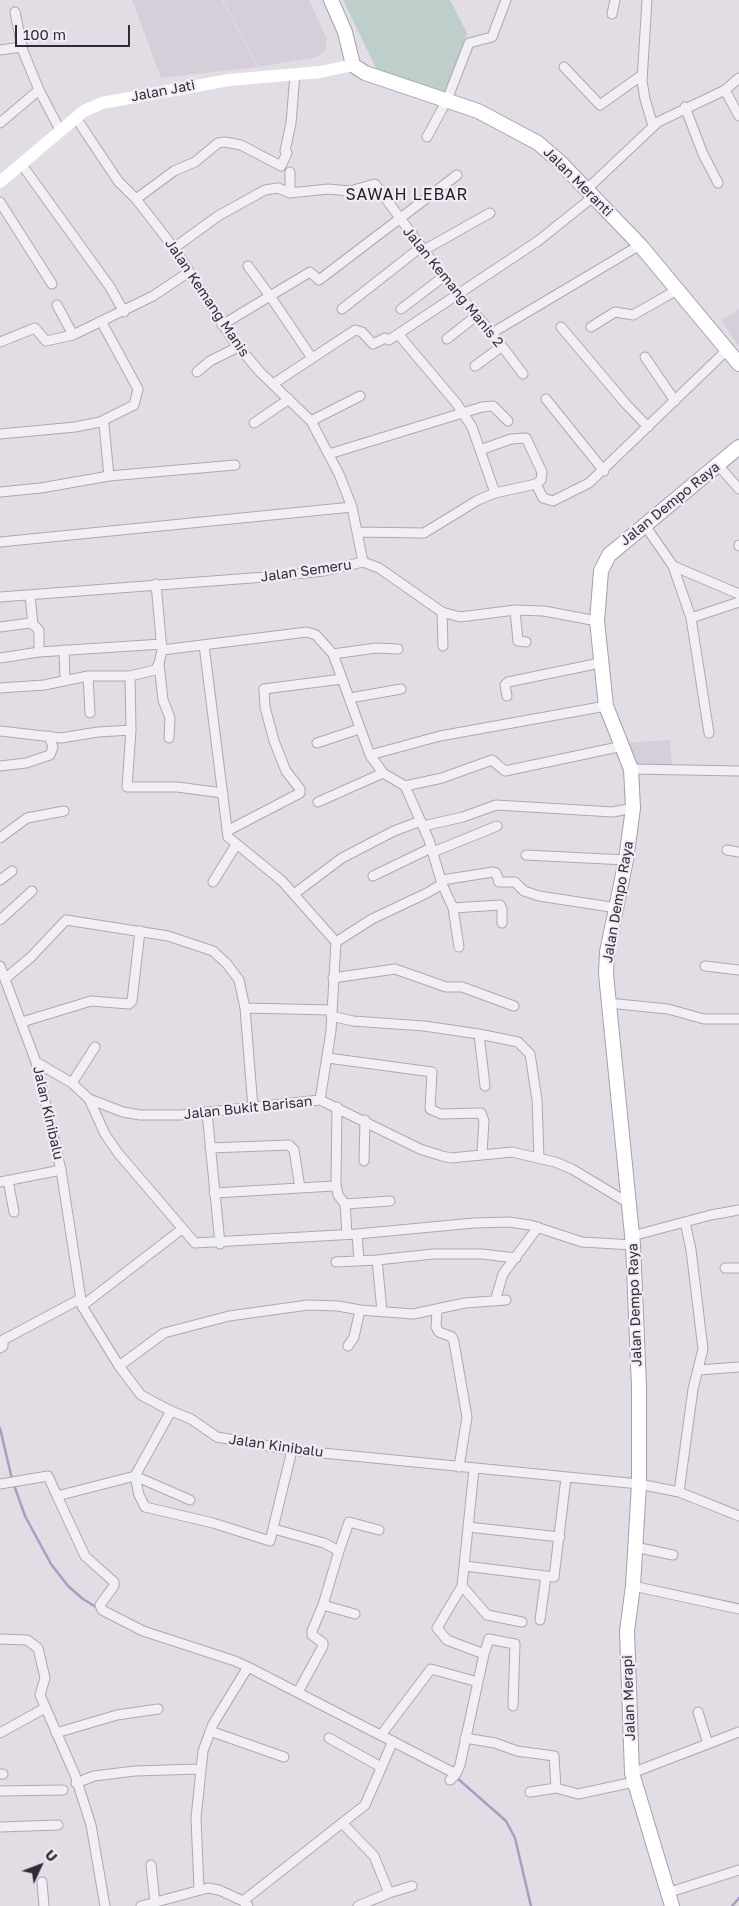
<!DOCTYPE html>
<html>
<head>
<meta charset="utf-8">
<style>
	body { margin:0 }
	#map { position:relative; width:739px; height:1906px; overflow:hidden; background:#e2dde5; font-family:"Golos Text",sans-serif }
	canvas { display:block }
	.north { position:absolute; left:15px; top:1841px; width:50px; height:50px; -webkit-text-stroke:4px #f0ecf3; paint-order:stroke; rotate:47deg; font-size:14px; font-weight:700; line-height:20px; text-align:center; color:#33283a }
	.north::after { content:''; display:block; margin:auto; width:18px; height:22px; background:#33283a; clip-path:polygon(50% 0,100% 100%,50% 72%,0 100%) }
	.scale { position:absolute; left:15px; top:25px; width:115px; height:22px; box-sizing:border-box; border:2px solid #33283a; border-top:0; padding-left:6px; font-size:15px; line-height:18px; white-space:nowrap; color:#33283a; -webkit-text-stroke:4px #f0ecf3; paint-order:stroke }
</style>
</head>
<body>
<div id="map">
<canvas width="739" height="1906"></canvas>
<div class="north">U</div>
<div class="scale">100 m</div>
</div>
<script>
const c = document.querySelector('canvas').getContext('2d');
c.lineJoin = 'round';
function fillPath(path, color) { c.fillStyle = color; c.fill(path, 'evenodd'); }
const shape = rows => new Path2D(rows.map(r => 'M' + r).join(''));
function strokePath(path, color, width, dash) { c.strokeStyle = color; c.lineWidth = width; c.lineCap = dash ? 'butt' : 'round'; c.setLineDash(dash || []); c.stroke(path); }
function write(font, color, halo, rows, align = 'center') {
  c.font = font + ' "Golos Text",sans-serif'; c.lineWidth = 4.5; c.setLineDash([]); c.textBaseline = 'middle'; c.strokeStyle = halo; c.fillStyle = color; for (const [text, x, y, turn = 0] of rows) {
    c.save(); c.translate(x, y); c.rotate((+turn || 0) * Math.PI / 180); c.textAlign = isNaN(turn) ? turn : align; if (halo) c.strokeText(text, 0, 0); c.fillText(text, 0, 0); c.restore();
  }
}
fillPath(shape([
	[132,0,222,0,257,67,161,78],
	[223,0,309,0,327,39,325,50,317,57,258,67],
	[739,309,739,347,721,320],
	[670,740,672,767,632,768,622,743]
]), '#d6cfda');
fillPath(shape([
	[343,0,450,0,467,33,446,92,377,70]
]), '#bececa');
strokePath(shape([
	[0,1428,12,1479],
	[14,1485,25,1516,51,1564,68,1586,83,1599,96,1607],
	[456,1777,506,1821,515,1838,531,1906],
	[732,1906,739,1898]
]), '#af9ac3', 2.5);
const street = shape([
	[647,0,642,81,645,99,653,126],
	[15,12,23,51,39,90,60,130],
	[612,14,615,0],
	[0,50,22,47],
	[564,67,600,105,642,75],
	[725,90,739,116],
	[685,107,703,154,718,183],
	[76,118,118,181,136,199,174,248,233,340,260,372,311,421,339,474,352,507,363,562],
	[0,123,39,90],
	[427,137,447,100,469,43,492,37,506,0],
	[22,165,110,287,124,312],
	[290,172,290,193],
	[586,190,658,122,725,90,739,78],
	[593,197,538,241,398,334,457,404,472,427,495,493,536,484,543,498,553,501,589,483,727,350],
	[136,199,174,171,195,162,218,143,225,142,241,145,281,166,287,153,285,151,291,123,295,74],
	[0,202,52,284],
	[174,248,218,216,265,190,278,188,290,193,328,189,350,191,375,184,445,279,492,333,523,374],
	[424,250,490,213],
	[248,266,270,296,310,272,319,280,457,175],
	[57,305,73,335],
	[342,309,421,247],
	[401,309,443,277],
	[222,325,270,296,312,358],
	[561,327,626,404,648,427],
	[591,327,615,312,633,315,677,290],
	[492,333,640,245],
	[447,339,476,316],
	[0,342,35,328,46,341,73,335,153,296,189,272],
	[645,357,675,401],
	[475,366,501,347],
	[197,372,210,361,238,347],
	[273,384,355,330,362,332,373,344,385,338,389,340,398,334],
	[546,399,604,471],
	[311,421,360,396],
	[100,422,134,405,138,389,101,321],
	[254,423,289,399],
	[0,434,75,427,100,422,104,425,109,476],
	[480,450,511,439,526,438,542,472,541,480,536,484],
	[329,454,482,407,493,406,508,421],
	[718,465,739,489],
	[0,492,41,488,109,476,235,465],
	[644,524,673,566,739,594],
	[357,532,424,533,478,500,495,493],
	[0,542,352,507],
	[739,546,739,545],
	[673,566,691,618,709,733],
	[30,595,33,625],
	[0,597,265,577,324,571,363,562,379,568,442,612,460,617,515,610,544,611,597,621],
	[515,610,518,641,526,642],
	[442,612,443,646],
	[691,618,739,602],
	[0,627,30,623,36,627,39,631,39,652],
	[204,645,228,837,282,881,336,942],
	[64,650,65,679],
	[162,650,307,632,316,635,333,654,370,755,383,773,405,786,429,840,442,884,427,893,372,919,336,942,331,1031,320,1100],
	[333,654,376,648,398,649],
	[0,658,39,652,162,644],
	[159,664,163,700,170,718,169,738],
	[88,676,90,713],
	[130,676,131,730],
	[0,688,44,685,88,676,130,676,155,670,159,664,162,650,156,584],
	[507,696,505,685,508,682,600,663],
	[350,698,401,689],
	[0,731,61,738,98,732,131,730,127,787,177,787,223,793],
	[317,743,359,729],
	[370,755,440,736,606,706],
	[0,766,26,763,50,755,53,747,49,736],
	[631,769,739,771],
	[405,786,442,778,492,760,505,771,623,746],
	[318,802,383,773],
	[423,826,463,817,496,805,613,812,633,808],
	[227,831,300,793,300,789,286,771,274,741,265,707,264,689,342,679],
	[0,838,27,818,64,811],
	[727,850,739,852],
	[433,852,497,826],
	[526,855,626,860],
	[373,876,431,848],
	[0,880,12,871],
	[442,880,493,872,496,873,499,882,515,882,524,891,539,896,617,908],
	[213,882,236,845],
	[442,884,453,908,459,947],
	[294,894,342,858,394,831,421,821],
	[453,908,500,905,502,909,502,923],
	[0,920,32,891],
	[0,966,36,1062,61,1170,82,1306,119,1366,141,1395,171,1411,191,1419,217,1437,292,1450,639,1484,679,1492,739,1516],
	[705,966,739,970],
	[6,978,31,957,66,920,168,936,213,951,227,964,239,980,245,1008,253,1108],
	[333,978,395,969,446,987,462,987,514,1006],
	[608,1003,668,1009,704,1019,739,1019],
	[245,1008,331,1010],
	[331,1016,353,1021,424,1026,479,1034,485,1086],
	[22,1022,91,1001,129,1004,132,1001,140,931],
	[479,1034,518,1042,530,1054,537,1100,539,1158],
	[328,1058,432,1072,430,1109,441,1114,481,1113,484,1121,482,1153],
	[36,1062,72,1083,89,1099,123,1112,140,1115,180,1115,320,1100,420,1149,442,1156,451,1158,512,1152,555,1162,572,1169,630,1204],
	[72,1083,95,1047],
	[89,1099,105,1134,118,1153,195,1243,357,1234,474,1223,509,1222,530,1225,582,1242,633,1245],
	[207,1112,220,1244],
	[210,1148,289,1145,294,1150,300,1188],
	[364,1161,365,1120],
	[8,1180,14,1212],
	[0,1182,61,1170],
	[336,1184,338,1195,345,1204,347,1234],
	[214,1193,334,1186,336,1184,337,1107],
	[345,1204,390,1201],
	[357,1234,359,1261],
	[632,1236,711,1215,739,1210],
	[377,1260,433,1254,482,1254,516,1258],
	[336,1262,377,1260,382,1311],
	[725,1268,739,1268],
	[495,1301,503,1274,538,1227],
	[82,1306,182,1229],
	[437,1311,436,1327,439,1332,452,1337,454,1342,467,1417,459,1467],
	[348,1346,354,1337,360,1310],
	[0,1348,3,1346,3,1340,80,1299],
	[119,1366,164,1333,229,1316,308,1305,338,1306,360,1310,413,1314,465,1303,506,1300],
	[699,1370,739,1367],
	[171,1411,135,1476,139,1495,145,1507,213,1523,270,1541,292,1450],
	[0,1484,48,1476,57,1496],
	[679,1492,693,1389,703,1349,691,1250,685,1222],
	[190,1500,135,1476,57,1496,85,1556,114,1582,114,1586,100,1605,102,1610,143,1631,235,1661,248,1667],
	[468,1527,560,1537],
	[274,1529,324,1543,339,1551,323,1605,312,1631,312,1635,323,1643,323,1646,298,1692],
	[635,1547,673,1555],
	[339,1551,349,1522,379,1530],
	[465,1566,554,1577,566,1478],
	[462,1586,487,1615,522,1622],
	[633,1586,739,1609],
	[323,1605,355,1614],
	[540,1620,546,1576],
	[0,1639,27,1640,38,1648,45,1678,40,1695,75,1775,91,1825,105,1906],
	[484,1654,489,1639,515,1644,513,1706],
	[698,1712,708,1744],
	[210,1731,284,1757],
	[0,1733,45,1708],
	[56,1733,117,1715,158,1709],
	[381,1735,431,1669,478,1682],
	[329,1738,381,1767],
	[465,1738,495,1743,517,1751,554,1756,556,1788,578,1794,634,1782],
	[632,1773,739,1732],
	[0,1774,3,1774],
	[450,1780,456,1774,460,1765,484,1654,447,1640,437,1628,462,1586,474,1469],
	[76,1783,94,1776,135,1771,199,1769],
	[0,1791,63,1790],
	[530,1792,556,1788],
	[343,1824,374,1856,389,1893,358,1906],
	[0,1827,58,1825],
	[151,1865,155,1903],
	[42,1882,44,1906],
	[199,1889,196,1818,203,1751,213,1724,248,1667,456,1774],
	[389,1893,412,1886],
	[667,1893,739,1870],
	[243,1901,365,1805,393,1741],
	[141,1906,208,1888,219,1890,243,1901,248,1906]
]);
const primary = shape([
	[331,0,345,32,353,65,365,73,478,111,538,143,560,162,640,245,739,364],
	[672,1906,632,1773,627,1631,633,1586,639,1484,639,1387,633,1245,606,974,607,952,626,860,633,808,631,769,606,706,597,621,601,571,609,555,739,447]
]);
strokePath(street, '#aea7b2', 11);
strokePath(primary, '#a89db0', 16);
strokePath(street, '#f2eff4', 9);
strokePath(shape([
	[0,182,84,111,102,103,229,80,320,72,353,65]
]), '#fff', 12);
strokePath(primary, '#fff', 14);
write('14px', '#33283a', '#f0ecf3', [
	["Jalan Jati",163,91,-11],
	["Jalan Meranti",578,182,45],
	["Jalan Kemang Manis 2",453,287,51],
	["Jalan Kemang Manis",207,298,56],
	["Jalan Dempo Raya",670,504,-39],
	["Jalan Semeru",306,571,-8],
	["Jalan Dempo Raya",618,902,-80],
	["Jalan Bukit Barisan",248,1108,-6],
	["Jalan Kinibalu",48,1113,77],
	["Jalan Dempo Raya",635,1305,-92],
	["Jalan Kinibalu",276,1446,8],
	["Jalan Merapi",629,1698,-92]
]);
c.letterSpacing = '1px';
write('16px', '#251a2b', '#f0ecf3', [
	["SAWAH LEBAR",407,195]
]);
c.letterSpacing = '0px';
</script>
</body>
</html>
